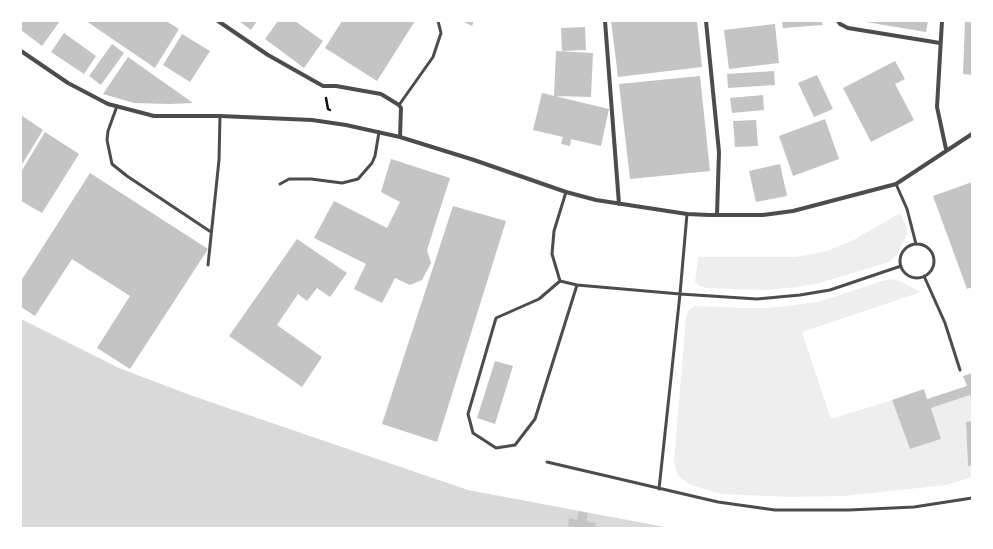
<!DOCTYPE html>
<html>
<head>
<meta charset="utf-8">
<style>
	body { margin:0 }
	#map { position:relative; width:993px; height:549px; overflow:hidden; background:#fff; font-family:Jost,sans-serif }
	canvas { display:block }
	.frame { position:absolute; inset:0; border:22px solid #fff; pointer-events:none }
</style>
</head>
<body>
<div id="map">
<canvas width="993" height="549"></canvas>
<div class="frame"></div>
</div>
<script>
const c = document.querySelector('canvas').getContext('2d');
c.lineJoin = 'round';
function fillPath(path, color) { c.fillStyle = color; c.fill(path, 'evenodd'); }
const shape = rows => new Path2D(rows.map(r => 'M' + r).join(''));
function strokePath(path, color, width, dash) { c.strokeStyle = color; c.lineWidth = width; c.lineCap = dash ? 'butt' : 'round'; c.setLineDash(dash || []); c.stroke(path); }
fillPath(shape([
	[900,213,906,226,907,234,897,255,889,262,820,283,796,287,765,290,706,288,699,286,695,282,698,257,796,257,827,251,852,241],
	[891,279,899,281,921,292,802,332,831,419,892,400,910,449,941,439,931,408,970,395,972,402,972,421,966,422,968,466,972,466,972,477,946,485,843,496,790,497,721,494,689,484,677,475,674,461,686,318,689,310,695,306,743,308,770,308,818,302,840,295,882,281]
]), '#eee');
fillPath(shape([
	[21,319,119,368,190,395,468,490,670,528,21,528]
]), '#d9d9d9');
fillPath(shape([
	[21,21,60,21,42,46,21,30],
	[86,21,166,21,179,29,155,68],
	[239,21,257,21,251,30],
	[278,21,295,21,323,41,304,68,265,39],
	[342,21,415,21,377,81,325,48],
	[462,21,474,21,472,26],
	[611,21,697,21,702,67,618,77],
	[782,21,822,21,823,25,783,28],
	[860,21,928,21,926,32],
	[965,21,972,21,972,75,963,74],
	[775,24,779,63,729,69,724,30],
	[585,27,586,50,562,51,561,28],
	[64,33,96,56,84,74,51,52],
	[182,34,210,51,190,82,163,65],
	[112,44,124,53,101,85,89,76],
	[556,51,593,53,591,97,554,96],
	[128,57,193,103,170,104,134,103,103,94],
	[895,61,905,79,895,84,914,120,871,142,843,88],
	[774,71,775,85,728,88,727,74],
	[817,75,833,109,814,117,798,83],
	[700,76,710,171,630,179,619,84],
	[542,93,609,109,601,146,571,139,570,146,561,144,563,137,533,130],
	[763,95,764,110,732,113,730,98],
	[21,115,43,130,21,166],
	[825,119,839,159,793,176,779,136],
	[756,120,758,146,735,147,733,121],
	[45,132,79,154,42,213,21,201,21,172],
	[391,159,450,178,427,250,431,263,422,280,410,285,395,278,382,303,354,289,366,264,314,238,334,201,387,228,400,202,381,192],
	[780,164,787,196,756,202,749,171],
	[90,173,208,249,130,369,97,348,130,296,72,259,35,316,21,307,21,281],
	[972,182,972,287,967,289,933,196],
	[453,206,506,221,437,442,382,424],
	[297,239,347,273,330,297,317,288,307,301,298,294,277,325,322,357,302,387,229,336],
	[495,361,513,366,495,424,477,418],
	[972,373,972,401,970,395,931,408,941,439,910,449,892,400,924,389,927,399,967,386,963,376],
	[972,421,972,466,968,466,966,422],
	[579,511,588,513,586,521,596,523,595,528,576,528,576,527,568,526,569,518,577,520]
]), '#c4c4c4');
strokePath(shape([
	[326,98,328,109,330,110]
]), '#111', 2.5);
strokePath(shape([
	[399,105,433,57,441,33,438,21],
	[117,106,108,131,107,140,112,164,127,176,211,232],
	[280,184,289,179,311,179,342,183,358,179,372,163,375,156,379,132],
	[896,184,907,209,916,244],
	'900 261a17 17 0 1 1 34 0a17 17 0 1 1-34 0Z',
	[208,265,219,160,220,116],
	[924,276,945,323,960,370],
	[560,281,552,254,554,231,566,192],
	[577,285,535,419,515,445,496,448,473,433,468,414,496,318,539,299,560,281,577,285,680,294,757,299,800,295,830,290,901,266],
	[547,462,718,502,775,510,849,510,914,507,972,498],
	[659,489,680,294,687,214]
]), '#4c4c4c', 3);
strokePath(shape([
	[218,21,268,55,323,86,336,86,381,94,399,105,401,108,400,137],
	[605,21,619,204],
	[706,21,719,152,717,215],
	[838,21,840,24,848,28,940,43],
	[942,21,937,107,946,149],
	[21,51,68,83,108,104,154,116,220,116,312,120,346,125,400,137,474,160,566,192,596,200,687,214,709,215,763,215,793,211,896,184,972,134]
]), '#4c4c4c', 4);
</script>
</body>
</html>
